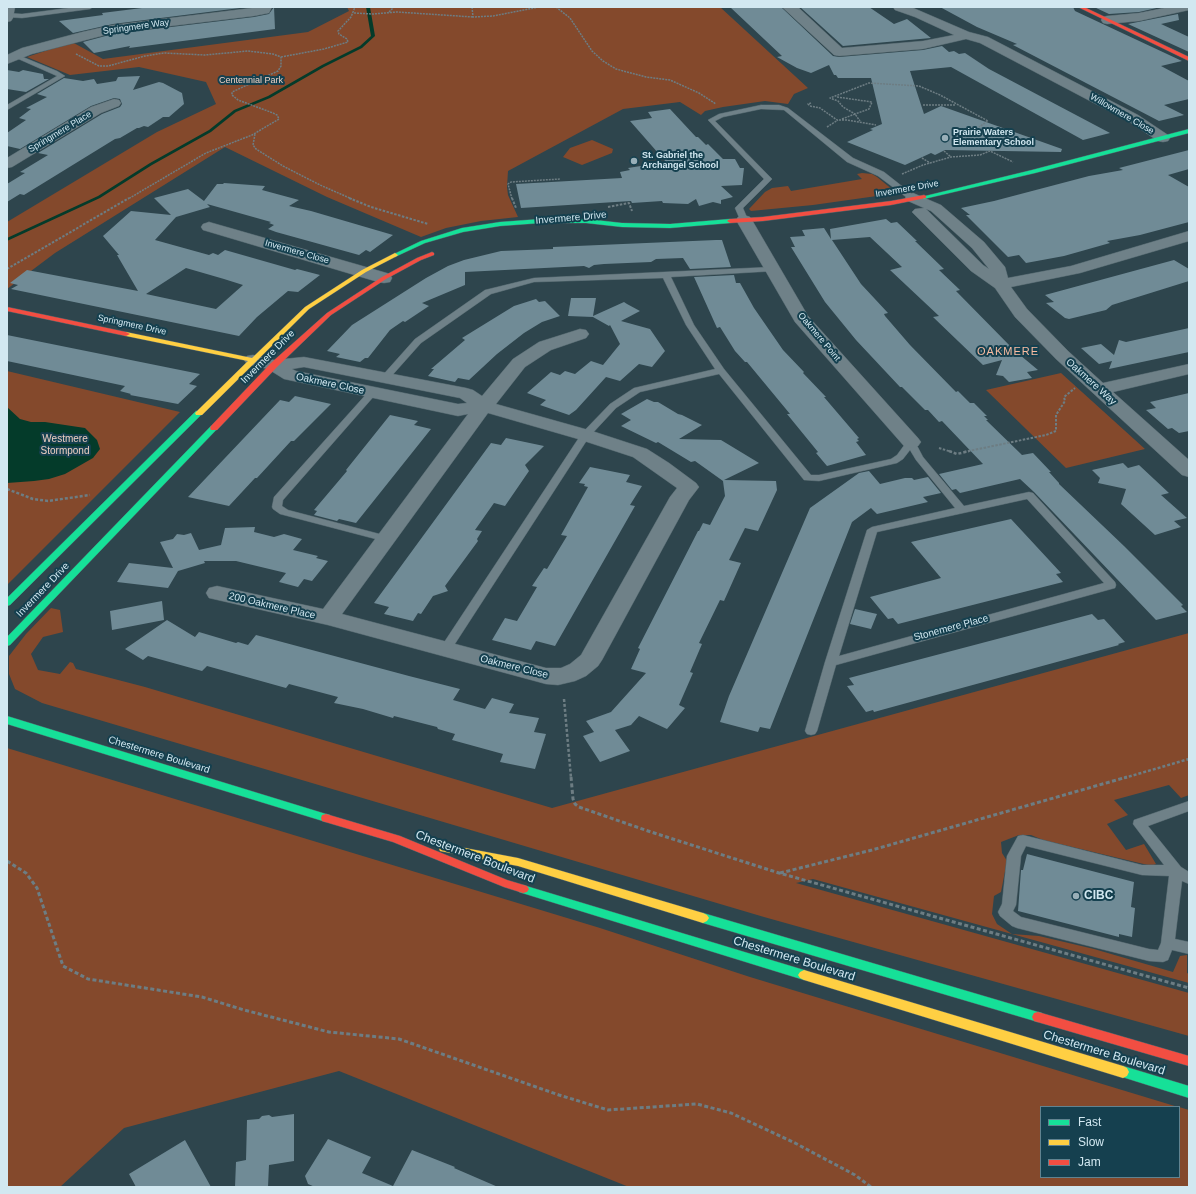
<!DOCTYPE html>
<html>
<head>
<meta charset="utf-8">
<style>
	body { margin:0 }
	#map { position:relative; width:1196px; height:1194px; overflow:hidden; background:#2e454d; font-family:Helvetica,sans-serif }
	canvas { display:block }
	.frame { position:absolute; inset:0; border:8px solid #d2e8f1; pointer-events:none }
	.legend { position:absolute; left:1040px; top:1106px; width:140px; height:72px; box-sizing:border-box; background:#15404f; border:1px solid #618390; margin:0; padding:5px 7px; list-style:none; font-size:12px; color:#d2e8f1 }
	.legend li { display:flex; align-items:center; gap:8px; height:20px }
	.legend b { width:20px; border:1px solid #618390 }
</style>
</head>
<body>
<div id="map">
<canvas width="1196" height="1194"></canvas>
<div class="frame"></div>
<ul class="legend">
<li><b style="height:5px;background:#16e098"></b>Fast</li>
<li><b style="height:5px;background:#ffcf43"></b>Slow</li>
<li><b style="height:5px;background:#f24e42"></b>Jam</li>
</ul>
</div>
<script>
const c = document.querySelector('canvas').getContext('2d');
c.lineJoin = 'round';
function fillPath(path, color) { c.fillStyle = color; c.fill(path, 'evenodd'); }
const shape = rows => new Path2D(rows.map(r => 'M' + r).join(''));
function strokePath(path, color, width, dash) { c.strokeStyle = color; c.lineWidth = width; c.lineCap = dash ? 'butt' : 'round'; c.setLineDash(dash || []); c.stroke(path); }
function write(font, color, halo, rows, align = 'center') {
  c.font = font + ' Helvetica,sans-serif'; c.lineWidth = 4; c.setLineDash([]); c.textBaseline = 'middle'; c.strokeStyle = halo; c.fillStyle = color; for (const [text, x, y, turn = 0] of rows) {
    c.save(); c.translate(x, y); c.rotate((+turn || 0) * Math.PI / 180); c.textAlign = isNaN(turn) ? turn : align; if (halo) c.strokeText(text, 0, 0); c.fillText(text, 0, 0); c.restore();
  }
}
fillPath(shape([
	[347,7,720,7,808,88,794,94,788,104,765,101,723,107,705,111,701,115,680,102,623,109,508,171,507,187,508,195,518,217,481,221,446,228,421,237,327,197,225,147,55,253,7,289,7,222,157,132,216,104,206,82,139,67,70,75,27,57,72,42,103,59,308,32,349,11],
	[592,140,613,149,612,153,582,165,563,157,570,148],
	[862,173,872,174,877,177,893,190,891,194,813,205,751,211,749,209,765,192,772,188,788,186,791,191,862,179,857,174],
	[7,371,180,412,7,585],
	[1061,373,1145,449,1066,468,986,390],
	[51,608,60,610,63,632,43,637,31,654,38,670,60,674,70,662,73,663,76,669,145,687,552,808,1189,633,1189,795,1181,798,1169,785,1114,800,1128,815,1107,824,1126,850,1144,844,1156,864,1152,866,1043,840,1031,835,1019,835,1001,842,1002,853,1007,861,1001,892,994,896,992,914,997,924,1012,934,1039,936,1094,949,1173,972,1180,956,1187,955,1187,973,1189,974,1189,983,813,879,796,883,1189,993,1189,1036,764,917,42,703,15,689,9,674,9,656,26,634],
	[7,748,600,928,750,977,1178,1107,1041,1107,1041,1177,1179,1177,1179,1107,1189,1110,1189,1187,629,1187,339,1071,124,1128,60,1187,7,1187]
]), '#84492c');
fillPath(shape([
	[7,407,20,419,31,422,45,422,85,428,97,440,100,449,93,458,65,474,49,479,34,481,7,483]
]), '#043b2a');
fillPath(shape([
	[366,7,370,7,375,36,362,48,324,67,270,98,236,112,211,132,152,165,100,198,7,241,7,238,98,196,150,163,209,130,234,110,268,96,322,65,360,46,371,36,366,7]
]), '#043b2a');
fillPath(shape([
	[150,7,248,7,113,24,73,33,59,21,103,15,102,13],
	[274,7,275,29,129,48,130,46,94,53,83,42,113,34,254,17,269,14],
	[730,7,781,7,833,56,839,57,923,50,942,46,949,52,954,51,959,54,965,53,989,69,1110,133,1083,140,951,67,910,71,924,114,941,106,1062,149,1061,152,945,150,935,155,931,153,905,165,847,142,873,130,870,129,882,124,871,78,838,78,836,75,834,75,829,65,811,73,797,68,777,57,782,56],
	[800,7,869,7,894,24,907,19,931,38,843,46],
	[940,7,1073,7,1075,11,1182,61,1161,66,1189,81,1189,99,1164,105,1184,115,1159,121,1013,45,1017,44,977,27],
	[1094,7,1161,7,1139,12,1109,14],
	[1178,14,1179,20,1161,24,1189,37,1189,52,1128,24],
	[7,70,19,72,23,70,43,74,44,79,49,79,26,92,7,89],
	[140,76,133,90,159,82,163,83,182,93,184,104,169,117,163,117,148,127,144,126,139,128,137,128,120,138,115,139,24,195,20,194,7,202,7,184,25,173,20,172,48,155,38,153,102,114,120,107,122,104,120,99,114,98,91,106,20,149,7,146,7,133,26,120,19,118,31,109,26,108,47,97,37,94,64,78,83,81,94,79,97,84,116,81,118,77],
	[670,109,696,137,698,137,706,145,708,144,723,159,735,159,740,168,744,168,742,185,721,186,733,197,721,200,721,204,713,202,699,206,696,199,688,204,663,203,662,201,632,203,631,201,521,208,516,184,622,178,620,172,630,170,628,168,666,162,630,121,652,118,648,112],
	[1189,150,1189,169,1168,175,1189,187,1189,222,1140,235,1107,241,1110,243,1064,256,1026,263,1019,255,1008,257,966,215,970,215,961,208,994,201,1089,176,1123,170,1119,168],
	[224,183,265,186,262,190,299,200,289,206,311,211,393,235,370,252,366,250,359,255,276,232,268,229,274,225,269,223,271,222,207,204,210,207,176,217,155,240,209,255,213,253,218,255,225,250,295,270,297,269,320,275,298,292,288,291,257,317,239,336,11,289,18,285,10,283,27,270,138,291,117,255,119,255,103,236,131,211,171,215,154,198,188,189,204,201,217,184,223,184],
	[186,268,224,279,243,285,216,309,146,294],
	[886,219,891,223,897,222,917,241,915,241,944,269,939,270,960,290,956,291,1014,350,1038,370,1027,372,1032,378,1009,382,1003,376,996,375,1002,360,983,365,933,317,939,316,890,270,902,267,870,237,832,240,861,284,888,313,884,314,885,316,910,345,956,392,958,391,970,403,974,403,987,416,984,416,988,420,986,420,1022,455,1033,453,1051,472,1049,472,1059,483,1059,484,1124,546,1183,605,1181,606,1187,612,1156,620,1034,492,1020,479,960,493,956,489,952,490,939,474,983,464,942,421,939,422,928,410,925,410,902,387,900,387,856,340,825,302,791,247,795,247,790,237,805,236,802,230,824,228,831,239,830,229],
	[716,240,722,240,731,267,690,269,683,258,656,259,651,262,604,264,594,265,589,268,584,266,465,272,465,285,422,303,429,306,405,322,403,321,390,330,368,358,365,358,360,362,336,357,340,354,327,351,352,325,426,278,448,266,464,260,501,251,553,249,553,247],
	[1174,260,1189,269,1189,281,1112,305,1106,310,1069,319,1065,318,1046,303,1054,302,1045,295],
	[734,275,736,283,740,283,754,308,783,350,804,372,803,373,826,397,824,397,859,438,857,439,859,441,856,442,866,455,827,466,816,453,818,452,787,414,790,414,747,362,745,362,735,351,720,327,717,328,694,277],
	[571,298,596,298,593,316,624,302,627,304,640,311,621,321,650,329,665,351,652,367,639,364,620,381,606,377,576,410,569,415,540,405,546,400,527,393,551,372,560,375,565,371,575,374,591,361,603,365,620,344,610,325,609,326,593,317,568,316],
	[536,299,539,302,545,301,560,316,542,322,524,333,497,354,469,380,458,378,455,382,428,376,434,369,431,369,465,340,462,338,514,306],
	[1189,328,1189,352,1109,369,1112,361,1099,364,1081,348,1101,344,1114,355,1119,340,1126,342],
	[7,335,200,374,189,384,197,386,178,404,130,395,131,394,120,391,125,386,7,361],
	[1189,393,1189,431,1179,433,1172,428,1168,429,1146,410,1156,408,1150,402],
	[295,396,331,404,294,441,291,441,257,478,255,478,229,506,188,497,280,400,289,402],
	[647,399,654,402,658,402,678,414,682,415,702,425,679,439,721,440,759,463,724,480,776,481,777,490,758,531,745,528,729,560,741,563,724,601,720,600,699,643,702,644,690,672,693,673,679,705,685,708,667,729,639,716,631,725,615,730,630,751,600,762,583,736,594,732,586,721,611,712,646,673,631,669,640,649,638,648,698,531,699,531,703,523,710,525,725,496,723,481,695,461,691,462,658,442,656,443,621,426,631,420,621,414],
	[390,415,418,421,414,425,431,429,356,523,339,519,337,521,314,515,317,511,314,510,347,471,346,470],
	[506,438,544,446,525,465,529,471,505,506,494,503,475,530,482,531,477,539,478,541,445,586,448,591,433,596,421,614,418,613,413,621,384,614,389,607,374,603,491,443,501,445],
	[1123,463,1128,468,1139,465,1169,493,1161,495,1187,518,1174,521,1181,527,1155,535,1121,504,1126,489,1098,483,1100,478,1092,470],
	[590,467,630,475,626,482,642,486,630,505,635,506,555,646,536,641,531,650,492,640,505,618,517,621,537,587,532,586,544,568,547,569,567,536,561,535,588,487,584,486,585,484,579,483],
	[869,471,880,484,905,478,912,478,914,480,928,477,941,493,923,497,928,502,877,514,871,508,852,522,770,729,760,727,758,732,720,722,729,696,810,508,859,473],
	[1011,519,1061,573,1056,574,1063,582,898,624,893,618,888,619,870,597,941,578,911,542],
	[255,527,254,532,274,537,284,534,302,539,293,550,318,556,316,558,328,561,312,581,304,579,298,587,279,582,286,573,236,561,204,561,205,563,178,571,168,588,117,582,129,563,173,568,160,542,173,539,177,534,184,535,191,533,199,550,221,545,225,528],
	[162,601,164,620,112,630,110,611],
	[855,609,877,614,871,629,850,624],
	[1092,614,1098,620,1104,619,1125,642,1118,644,1119,645,874,712,873,710,866,712,847,686,854,685,849,678],
	[167,620,195,637,199,632,236,643,238,642,248,645,256,635,409,676,460,689,453,700,485,709,492,698,514,704,509,713,539,718,534,732,546,734,535,769,500,762,503,754,452,740,455,734,438,729,437,727,394,716,393,718,363,709,334,703,338,697,289,684,286,688,207,666,202,671,148,656,143,660,125,649],
	[1027,854,1134,882,1131,907,1135,908,1132,937,1119,934,1119,937,1018,911,1021,870,1023,870],
	[294,1114,294,1161,269,1165,268,1187,235,1187,236,1162,246,1160,247,1120,259,1119,262,1116,269,1115,272,1117],
	[328,1139,371,1157,362,1173,393,1186,412,1150,455,1167,454,1168,498,1187,315,1187,308,1184,305,1176],
	[185,1140,211,1187,136,1187,129,1174]
]), '#708b96');
const lane = shape([
	[76,7,93,7,90,9,22,18,7,17,7,13,22,14,76,7],
	[14,55,18,55,57,71,65,76,7,110,7,105,57,76,14,57,14,55],
	[761,105,779,105,788,108,853,158,884,172,917,198,916,200,910,200,878,176,847,162,784,110,761,109,723,117,715,121,772,179,743,208,748,220,747,222,741,222,735,208,764,179,708,120,719,114,761,105],
	[772,267,776,269,775,271,671,277,694,325,724,369,811,475,819,475,891,459,897,455,908,440,914,440,923,457,964,506,1029,492,1033,493,1115,582,1116,585,1115,588,836,665,817,731,815,734,811,735,807,734,805,731,825,662,867,530,872,527,955,508,916,460,910,450,903,459,897,463,819,481,804,480,719,374,640,392,616,408,589,437,449,653,441,653,439,650,441,647,582,433,610,404,634,388,715,369,686,325,663,278,534,282,491,294,421,343,388,380,382,380,380,378,382,376,415,339,485,290,534,278,772,267],
	[1027,499,1104,583,839,656,877,532,1027,499],
	[372,390,375,391,377,393,375,395,283,500,282,506,288,510,391,537,392,539,391,541,387,542,280,514,273,509,272,507,274,497,369,391,372,390],
	[1189,801,1189,811,1148,826,1181,867,1189,872,1189,884,1182,881,1175,939,1189,942,1189,954,1172,950,1168,960,1163,962,1149,961,1017,928,1012,926,1000,916,998,912,1002,904,1007,856,1018,836,1023,835,1142,865,1164,865,1133,824,1134,820,1189,801],
	[1026,846,1142,875,1169,876,1161,943,1158,950,1149,949,1021,917,1013,911,1016,905,1021,856,1026,846]
]);
const street = shape([
	[7,7,15,7,13,18,11,21,7,22,7,7],
	[260,7,272,7,269,13,254,16,113,33,32,54,7,64,7,55,22,48,82,32,113,25,260,7],
	[782,7,797,7,799,8,842,48,923,41,954,35,915,17,895,10,893,7,911,7,969,32,988,37,1138,115,1168,135,1170,138,1168,141,1163,142,1158,141,1128,121,980,43,966,39,923,49,839,56,834,55,782,7],
	[1169,7,1189,7,1189,10,1139,21,1107,24,1103,23,1101,20,1103,17,1107,16,1139,13,1169,7],
	[114,99,119,100,121,103,119,106,101,113,12,167,7,168,7,158,91,107,114,99],
	[913,193,941,205,984,242,1005,267,1008,278,1071,266,1189,231,1189,241,1080,273,1011,287,1027,309,1068,351,1103,383,1189,364,1189,374,1113,392,1189,460,1189,477,1182,475,1056,359,1015,317,995,288,971,271,912,212,915,209,924,208,908,201,905,198,908,195,913,193],
	[926,209,931,211,972,248,989,269,983,265,926,209],
	[744,215,750,217,752,220,808,316,918,438,921,442,918,446,911,448,904,446,795,322,736,220,738,217,744,215],
	[209,222,359,265,390,274,392,278,390,282,384,283,378,282,203,230,201,227,203,224,209,222],
	[580,329,586,330,589,334,586,338,551,350,525,367,496,404,592,431,647,449,669,463,696,483,699,487,689,500,602,660,598,666,586,676,575,681,558,685,546,684,328,625,209,598,206,593,209,588,217,586,323,609,468,414,458,416,284,379,268,369,247,364,244,360,247,356,253,355,274,360,304,357,466,388,473,390,482,396,513,359,539,342,580,329],
	[304,367,460,398,467,403,458,404,296,371,292,369,304,367],
	[488,413,578,439,633,457,677,488,670,497,581,655,570,664,561,668,546,668,342,614,488,413]
]);
const fast = shape([
	[1189,129,1189,133,1035,173,924,199,921,197,1032,170,1189,129],
	[541,219,586,219,622,223,670,224,730,219,733,221,730,223,670,228,622,227,586,223,541,223,500,226,463,232,425,243,397,256,395,257,392,255,421,241,462,228,500,222,541,219],
	[196,411,202,411,203,413,10,605,7,606,7,598,196,411],
	[211,426,214,426,218,428,10,645,7,646,7,637,211,426],
	[7,716,326,814,330,815,331,818,330,821,326,822,7,724,7,716],
	[523,885,804,970,808,972,810,975,808,978,804,980,519,892,517,889,519,886,523,885],
	[703,913,1038,1012,1042,1013,1044,1017,1042,1021,1038,1022,703,923,699,921,697,918,699,915,703,913],
	[1123,1066,1189,1086,1189,1098,1119,1076,1117,1072,1119,1068,1123,1066]
]);
const slow = shape([
	[395,253,398,255,397,256,366,272,309,309,202,415,196,415,195,413,248,361,126,336,122,334,126,332,252,358,305,307,362,270,395,253],
	[444,844,518,858,703,913,707,915,709,918,707,921,703,923,518,866,440,851,439,848,440,845,444,844],
	[804,970,1123,1066,1127,1068,1129,1072,1127,1076,1123,1078,804,980,800,978,798,975,800,972,804,970]
]);
const jam = shape([
	[1078,7,1084,7,1189,57,1189,61,1078,7],
	[924,195,926,196,926,198,891,205,763,221,730,223,727,221,730,219,763,217,891,201,924,195],
	[432,252,434,253,434,255,421,260,386,279,331,315,277,367,217,430,211,430,210,428,211,426,271,363,327,313,382,277,417,258,432,252],
	[7,307,126,332,130,334,126,336,7,311,7,307],
	[326,814,400,836,507,880,527,886,529,889,527,892,523,893,504,887,393,842,322,821,321,818,322,815,326,814],
	[1038,1012,1189,1056,1189,1066,1034,1021,1032,1017,1034,1013,1038,1012]
]);
strokePath(lane, '#4f636a', 1);
strokePath(street, '#4f636a', 1);
strokePath(fast, '#4f636a', 1);
strokePath(slow, '#4f636a', 1);
strokePath(jam, '#4f636a', 1);
strokePath(shape([
	[472,7,473,17,493,16,539,7],
	[556,7,570,18,592,51,603,61,616,69,646,77,670,80,699,93,716,104],
	[389,12,394,7],
	[354,13,373,14,397,12,473,17],
	[76,54,99,66,108,66,145,56,164,53,205,55,248,51,273,54,281,57,281,66,278,71,232,92,232,95,238,100,273,113,277,115,279,119,252,135,206,153,128,199],
	[281,57,324,49,348,42,347,39,339,34,338,31,351,17,355,7],
	[837,97,872,102,869,109,855,114,843,107,838,101,830,98,869,83,919,86,940,95,988,121,979,127],
	[811,103,808,104,810,106,820,108,837,120,847,120,876,125],
	[923,105,956,105],
	[842,119,855,114,860,121],
	[827,127,838,120],
	[255,134,253,145,256,149,283,166,320,185,352,199],
	[944,151,951,157],
	[922,158,930,163],
	[902,174,923,165,951,157,980,155,990,151,1013,162],
	[512,199,508,184,511,182,560,179]
]), '#6d7d83', 1.5, [2, 1]);
strokePath(shape([
	[349,198,371,207,428,224],
	[512,198,516,208],
	[608,207,629,203,632,211],
	[7,269,129,198],
	[939,448,952,452],
	[964,452,1046,435,1056,431,1056,415,1065,401,1064,397,1075,388]
]), '#6d7d83', 2, [2.5, 1.5]);
strokePath(shape([
	[949,451,957,454,969,451],
	[7,489,33,499,48,501,90,495],
	[564,699,571,778],
	[1124,778,1189,759]
]), '#6d7d83', 2.5, [3, 2]);
strokePath(shape([
	[571,777,573,799,575,804,579,807,651,832,779,873,1189,988],
	[7,861,26,873,37,888,63,966,88,979,202,997,244,1010,329,1032,399,1039,559,1095,608,1110,697,1104,731,1113,793,1142,855,1175,871,1187],
	[780,873,872,850,1127,777]
]), '#6d7d83', 3, [4, 2.5]);
fillPath(lane, '#6f8188');
fillPath(street, '#6f8188');
fillPath(fast, '#16e098');
fillPath(slow, '#ffcf43');
fillPath(jam, '#f24e42');
for (const [x, y, r, color] of [
	[945,138,4,"#99afb8"],
	[634,161,4,"#99afb8"],
	[1076,896,4,"#99afb8"]
]) { const dot = new Path2D(); dot.arc(x, y, r, 0, 2 * Math.PI); c.fillStyle = color; c.fill(dot); strokePath(dot, '#15404f', 1.5); }
write('9px', '#d2e8f1', '#15404f', [
	["Springmere Way",136,27,-8],
	["Willowmere Close",1122,114,30],
	["Springmere Place",60,132,-31],
	["Invermere Drive",907,189,-10],
	["Invermere Close",297,252,16],
	["Springmere Drive",132,325,12],
	["Oakmere Point",819,337,50]
]);
write('9px', '#edcfc2', '#15404f', [
	["Centennial Park",251,81]
]);
write('bold 9px', '#d2e8f1', '#15404f', [
	["Prairie Waters",953,133],
	["Elementary School",953,143],
	["St. Gabriel the",642,156],
	["Archangel School",642,166]
], 'left');
write('10px', '#d2e8f1', '#15404f', [
	["Invermere Drive",571,218,-5],
	["Invermere Drive",268,357,-45],
	["Oakmere Way",1091,382,42],
	["Oakmere Close",330,384,12],
	["Invermere Drive",43,590,-46],
	["200 Oakmere Place",272,606,13],
	["Stonemere Place",951,628,-15],
	["Oakmere Close",514,667,14],
	["Chestermere Boulevard",159,755,17]
]);
write('10px', '#edcfc2', '#15404f', [
	["Westmere",65,439],
	["Stormpond",65,451]
]);
c.letterSpacing = '1px';
write('11px', '#f9bca1', '#15404f', [
	["OAKMERE",1008,352]
]);
c.letterSpacing = '0px';
write('12px', '#d2e8f1', '#15404f', [
	["Chestermere Boulevard",475,857,21],
	["Chestermere Boulevard",794,959,17],
	["Chestermere Boulevard",1104,1053,17]
]);
write('bold 12px', '#d2e8f1', '#15404f', [
	["CIBC",1084,896]
], 'left');
</script>
</body>
</html>
